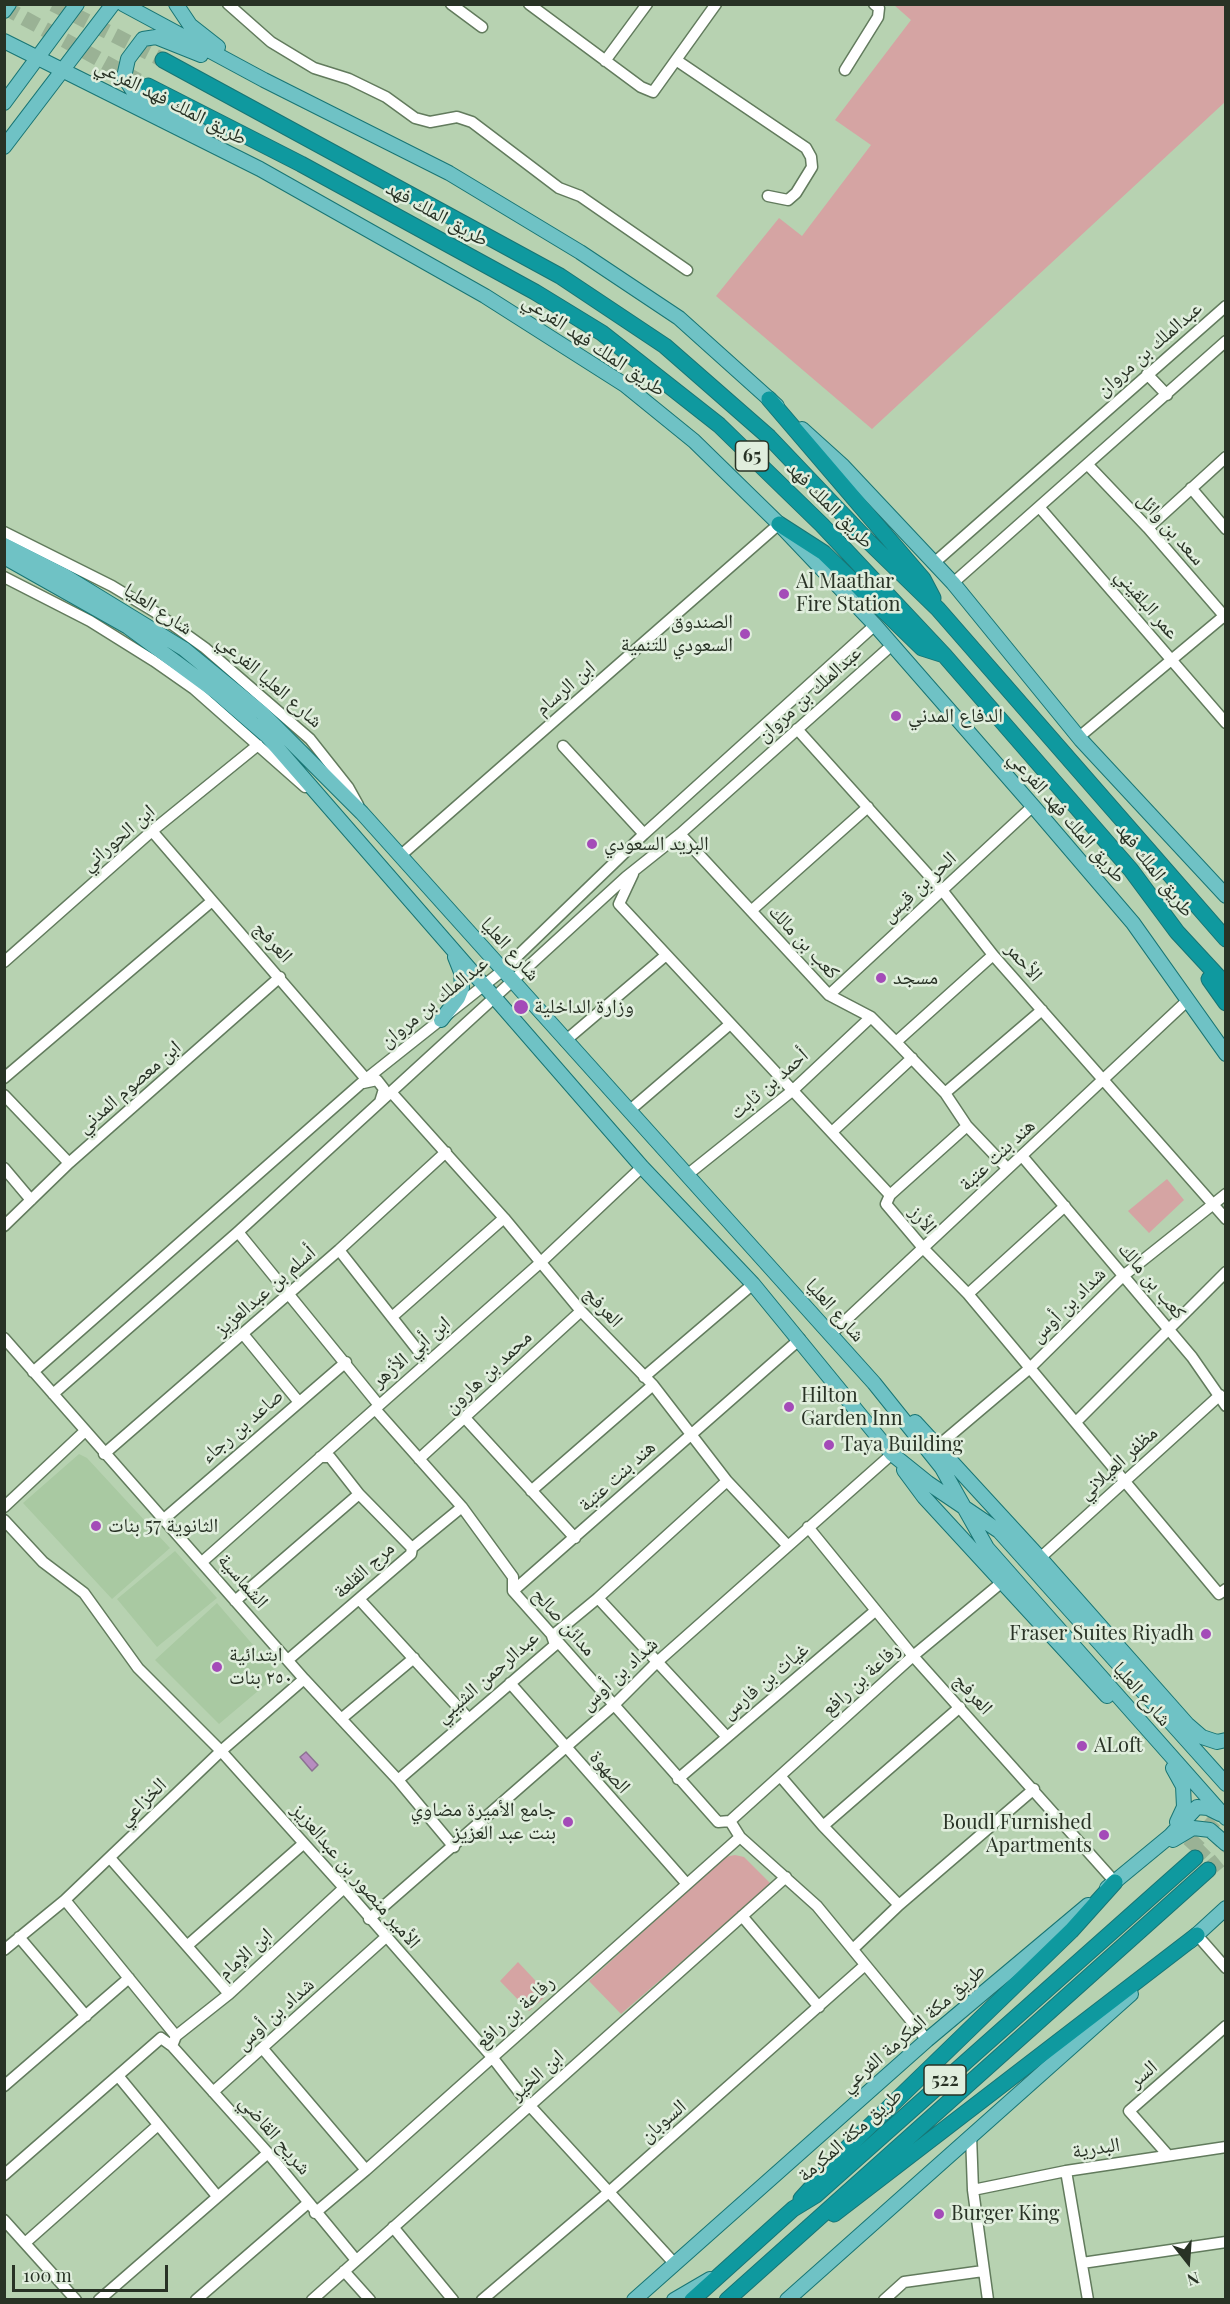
<!DOCTYPE html>
<html>
<head>
<meta charset="utf-8">
<style>
	body { margin:0 }
	#map { position:relative; width:1230px; height:2304px; overflow:hidden; background:#b7d2b1; font-family:"Playfair Display",serif }
	canvas { display:block }
	.frame { position:absolute; inset:0; border:6px solid #283225; pointer-events:none }
	.north { position:absolute; left:1158px; top:2232px; width:60px; height:60px; -webkit-text-stroke:4px #e0eedd; paint-order:stroke; rotate:163deg; font-size:16px; font-weight:700; line-height:24px; text-align:center; color:#283225 }
	.north::after { content:''; display:block; margin:auto; width:21px; height:27px; background:#283225; clip-path:polygon(50% 0,100% 100%,50% 72%,0 100%) }
	.scale { position:absolute; left:12px; top:2265px; width:156px; height:27px; box-sizing:border-box; border:3px solid #283225; border-top:0; padding-left:8px; font-size:18px; line-height:21px; white-space:nowrap; color:#283225; -webkit-text-stroke:4px #e0eedd; paint-order:stroke }
</style>
</head>
<body>
<div id="map">
<canvas width="1230" height="2304"></canvas>
<div class="frame"></div>
<div class="north">N</div>
<div class="scale">100 m</div>
</div>
<script>
const c = document.querySelector('canvas').getContext('2d');
c.lineJoin = 'round';
function fillPath(path, color) { c.fillStyle = color; c.fill(path, 'evenodd'); }
const shape = rows => new Path2D(rows.map(r => 'M' + r).join(''));
function strokePath(path, color, width, dash) { c.strokeStyle = color; c.lineWidth = width; c.lineCap = dash ? 'butt' : 'round'; c.setLineDash(dash || []); c.stroke(path); }
function write(font, color, halo, rows, align = 'center') {
  c.font = font + ' "Playfair Display","Noto Naskh Arabic",serif'; c.lineWidth = 5; c.setLineDash([]); c.textBaseline = 'middle'; c.strokeStyle = halo; c.fillStyle = color; for (const [text, x, y, turn = 0] of rows) {
    c.save(); c.translate(x, y); c.rotate((+turn || 0) * Math.PI / 180); c.textAlign = isNaN(turn) ? turn : align; if (halo) c.strokeText(text, 0, 0); c.fillText(text, 0, 0); c.restore();
  }
}
fillPath(shape([
	[79,1454,87,1458,170,1548,112,1599,23,1503],
	[175,1551,217,1598,157,1647,117,1599],
	[217,1603,278,1674,219,1724,155,1660]
]), '#a9c9a2');
fillPath(shape([
	[894,5,1225,5,1225,102,872,429,716,296,779,218,802,236,871,145,835,120,911,20],
	[1167,1179,1184,1200,1149,1233,1128,1211],
	[735,1855,744,1857,771,1884,621,2014,589,1981,725,1857],
	[518,1962,548,1994,529,2011,500,1981]
]), '#d5a4a3');
const water = shape([
	[306,1752,318,1765,312,1771,300,1757,306,1752]
]);
fillPath(water, '#b78dc0');
strokePath(water, '#8c7292', 1.5);
strokePath(shape([
	[53,4,163,60],
	[4,7,148,86],
	[1189,1849,1226,1808],
	[1195,1858,1226,1827],
	[1208,1870,1226,1855]
]), '#9ab295', 15, [15, 8]);
const minor = shape([
	[228,4,271,42,314,68,349,79,386,97,415,118,430,122,457,117,472,122,559,188,580,196,687,270],
	[451,4,482,27],
	[529,4,641,87,653,92,716,4],
	[676,60,806,148,811,157,812,167,796,193,788,200,768,196],
	[605,61,647,4],
	[845,70,878,17,879,8,874,4],
	[1147,374,1167,395],
	[1088,465,1148,528,1226,618],
	[1191,488,1226,529],
	[1040,508,1226,723],
	[1148,528,1226,457],
	[4,532,112,586,155,612,205,648,310,739,348,787,358,805],
	[934,563,1226,306],
	[4,577,90,621,154,661,194,689,305,787],
	[953,583,1226,341],
	[797,729,942,890,993,955,1226,1219],
	[1079,737,1224,616],
	[563,746,644,834],
	[152,831,366,1079],
	[680,834,829,995,871,1017,896,1042,945,1093,967,1126,1007,1168],
	[400,856,779,524],
	[633,874,619,904,890,1195,886,1204,924,1249,968,1294,1219,1594,1226,1589],
	[751,911,868,807],
	[4,962,152,831,258,745],
	[829,995,1033,806],
	[565,1041,665,956],
	[896,1042,993,955],
	[4,1078,212,901],
	[363,1083,377,1080,384,1089,380,1102],
	[391,1092,504,1218,581,1311,653,1385,727,1481,788,1546],
	[945,1093,1042,1010],
	[4,1095,69,1163],
	[630,1110,729,1025],
	[832,1132,912,1058],
	[1022,1156,1192,1357,1226,1406],
	[4,1168,31,1200],
	[687,1175,792,1091,871,1017],
	[890,1195,967,1126],
	[4,1226,69,1163,280,977],
	[238,1232,378,1404],
	[339,1250,427,1362],
	[968,1294,1065,1206],
	[392,1317,504,1218],
	[243,1334,298,1401],
	[830,1335,1188,1000],
	[4,1338,304,1679,398,1780,454,1847],
	[33,1372,366,1079,502,971,644,834,875,625],
	[644,1377,753,1284],
	[53,1394,238,1232,626,877,680,834,892,645],
	[375,1409,462,1507,513,1577,513,1591,718,1822,730,1821,913,1656,1001,1583],
	[465,1418,575,1538],
	[1076,1422,1226,1272],
	[939,1445,1030,1368,1123,1276,1226,1194],
	[104,1454,339,1250,446,1152],
	[320,1457,330,1457,359,1494,412,1548],
	[419,1459,581,1311],
	[531,1491,653,1385],
	[4,1507,84,1432],
	[164,1519,346,1362],
	[4,1520,43,1562,84,1593,138,1668,221,1751,344,1888,492,2057,530,2106,674,2263],
	[808,1527,913,1656,1115,1882],
	[1040,1558,1220,1395],
	[202,1562,540,1263,642,1167],
	[513,1591,800,1339],
	[598,1598,727,1737],
	[359,1599,468,1718],
	[235,1601,359,1494],
	[289,1659,411,1554,412,1548,462,1507],
	[510,1683,686,1883],
	[341,1719,414,1658],
	[781,1777,823,1826,899,1905],
	[678,1779,875,1611],
	[398,1780,555,1645,552,1636,598,1598,727,1481],
	[730,1821,740,1837,817,1906,927,2040],
	[823,1826,960,1707],
	[110,1858,229,1994],
	[65,1900,176,2036],
	[742,1916,819,2007],
	[369,1919,614,1705,656,1663,892,1454],
	[1197,1935,1226,1968],
	[19,1937,86,2016],
	[188,1945,303,1844],
	[853,1949,899,1905,1034,1789],
	[4,1950,65,1900,221,1751,304,1679],
	[172,2046,176,2036,229,1994,344,1888],
	[263,2049,366,2170],
	[119,2077,217,2196],
	[4,2086,129,1978],
	[213,2092,386,1937],
	[971,2135,973,2190,988,2300],
	[1167,2154,1129,2111,1226,2026],
	[1066,2171,1088,2300],
	[4,2175,161,2038,172,2046,268,2153,356,2260],
	[973,2190,1066,2171,1226,2147],
	[315,2213,366,2170,740,1837],
	[4,2220,76,2300],
	[393,2227,453,2300],
	[25,2243,157,2126],
	[1082,2263,1226,2242],
	[344,2271,370,2300],
	[99,2300,268,2153],
	[196,2300,308,2203],
	[312,2300,786,1877],
	[482,2300,610,2191,864,1966],
	[884,2300,904,2282,983,2271]
]);
const major = shape([
	[123,4,264,80,449,173,580,252,679,318,777,406],
	[176,4,190,25,218,47],
	[4,11,9,4],
	[4,41,260,169,485,296,625,385,694,441,779,524,875,625,1033,806,1133,923,1226,1054],
	[4,103,77,4],
	[200,130,133,91,124,77,128,59,143,39,156,37,201,55],
	[4,147,113,4],
	[802,429,843,466,953,583,1081,740,1226,896],
	[4,545,65,576,184,649,262,713,362,813,874,1383,942,1468,987,1548,1226,1818],
	[4,557,128,627,215,691,267,736,642,1167,753,1284,892,1454,928,1483,999,1531,1226,1784],
	[441,1020,458,998,462,988,461,972,455,957],
	[915,1422,1040,1558,1187,1724,1202,1737,1217,1742,1226,1740],
	[904,1470,924,1497,1107,1696],
	[1173,1768,1183,1786,1184,1807,1177,1822],
	[1173,1840,1193,1828,1210,1830,1226,1844],
	[1107,1888,1170,1836,1197,1807,1208,1808,1220,1814],
	[1190,1941,1226,1908],
	[634,2300,927,2040,1088,1905],
	[674,2300,710,2279],
	[787,2300,1131,1994]
]);
const highway = shape([
	[163,60,560,276,665,346,769,437,869,542,938,609,1226,939],
	[148,86,301,164,535,292,602,333,719,425,822,525,945,656,1131,870,1177,932,1226,985],
	[769,399,923,579,933,598],
	[779,524,824,553,922,648,944,655],
	[1209,979,1226,1003],
	[801,2199,847,2148,1071,1931,1115,1882],
	[834,2214,1197,1935],
	[692,2300,793,2209,816,2195,1195,1858],
	[727,2300,1208,1870]
]);
strokePath(minor, '#627b5d', 13);
strokePath(major, '#187574', 16);
strokePath(highway, '#187574', 17);
strokePath(minor, '#fff', 10);
strokePath(major, '#6fc2c5', 14);
strokePath(highway, '#0f999f', 15);
for (const [x, y, r, color] of [
	[784,594,6,"#a44bb8"],
	[745,634,6,"#a44bb8"],
	[896,716,6,"#a44bb8"],
	[592,844,6,"#a44bb8"],
	[881,978,6,"#a44bb8"],
	[521,1007,8,"#a44bb8"],
	[789,1407,6,"#a44bb8"],
	[829,1445,6,"#a44bb8"],
	[96,1526,6,"#a44bb8"],
	[1206,1634,6,"#a44bb8"],
	[217,1667,6,"#a44bb8"],
	[1082,1746,6,"#a44bb8"],
	[568,1822,6,"#a44bb8"],
	[1104,1835,6,"#a44bb8"],
	[939,2214,6,"#a44bb8"]
]) { const dot = new Path2D(); dot.arc(x, y, r, 0, 2 * Math.PI); c.fillStyle = color; c.fill(dot); strokePath(dot, '#e0eedd', 2); }
for (const [x, y, w] of [
	[752,456,33],
	[945,2080,42]
]) { const box = new Path2D(); box.roundRect(x - w / 2, y - 15, w, 30, 4.5); c.fillStyle = '#e0eedd'; c.fill(box); strokePath(box, '#283225', 1.5); }
write('bold 18px', '#283225', null, [
	["65",752,456],
	["522",945,2080]
]);
write('20px', '#283225', '#e0eedd', [
	["طريق الملك فهد الفرعي",171,102,27],
	["طريق الملك فهد",437,214,29],
	["طريق الملك فهد الفرعي",594,345,34],
	["عبدالملك بن مروان",1149,349,-41],
	["طريق الملك فهد",830,505,45],
	["سعد بن وائل",1171,529,48],
	["عمر البلقيني",1147,604,49],
	["شارع العليا",158,609,33],
	["شارع العليا الفرعي",270,681,41],
	["ابن الرسام",565,688,-41],
	["عبدالملك بن مروان",809,694,-42],
	["طريق الملك فهد الفرعي",1067,817,49],
	["ابن الحوراني",118,838,-41],
	["طريق الملك فهد",1155,870,52],
	["الحر بن قيس",919,887,-43],
	["العرفج",273,942,48],
	["كعب بن مالك",804,942,47],
	["شارع العليا",510,949,48],
	["الأحمر",1024,962,49],
	["عبدالملك بن مروان",434,1002,-39],
	["أحمد بن ثابت",769,1084,-41],
	["ابن معصوم المدني",129,1087,-41],
	["هند بنت عتبة",997,1155,-43],
	["الأرز",923,1220,50],
	["كعب بن مالك",1152,1281,50],
	["أسلم بن عبدالعزيز",265,1291,-41],
	["شداد بن أوس",1068,1305,-45],
	["العرفج",603,1307,47],
	["شارع العليا",835,1310,48],
	["ابن أبي الأزهر",411,1352,-41],
	["محمد بن هارون",488,1372,-43],
	["صاعد بن رجاء",242,1426,-41],
	["مظفر العيلاني",1118,1463,-42],
	["هند بنت عتبة",617,1476,-42],
	["مرج القلعة",364,1570,-42],
	["الشماسية",243,1581,49],
	["مدائن صالح",564,1622,48],
	["شداد بن أوس",619,1674,-43],
	["عبدالرحمن الشيبي",487,1677,-41],
	["رفاعة بن رافع",861,1679,-42],
	["غياث بن فارس",765,1681,-40],
	["العرفج",973,1694,48],
	["شارع العليا",1142,1694,49],
	["الصهوة",610,1772,48],
	["الخزاعي",142,1802,-44],
	["الأمير منصور بن عبدالعزيز",356,1876,49],
	["ابن الإمام",245,1954,-42],
	["رفاعة بن رافع",515,2012,-42],
	["شداد بن أوس",275,2014,-42],
	["طريق مكة المكرمة الفرعي",913,2028,-41],
	["السر",1143,2074,-41],
	["ابن الخير",537,2075,-42],
	["السوبان",663,2121,-41],
	["شريح القاضي",275,2135,49],
	["طريق مكة المكرمة",850,2135,-41],
	["البدرية",1096,2148,-9]
]);
write('20px', '#283225', '#e0eedd', [
	["Al Maathar",796,582],
	["Fire Station",796,605],
	["الصندوق",733,622,"right"],
	["السعودي للتنمية",733,645,"right"],
	["الدفاع المدني",908,716],
	["البريد السعودي",604,844],
	["مسجد",893,978],
	["وزارة الداخلية",534,1007],
	["Hilton",801,1396],
	["Garden Inn",801,1419],
	["Taya Building",841,1445],
	["الثانوية 57 بنات",108,1526],
	["Fraser Suites Riyadh",1194,1634,"right"],
	["ابتدائية",229,1655],
	["٢٥٠ بنات",229,1678],
	["ALoft",1094,1746],
	["جامع الأميرة مضاوي",556,1810,"right"],
	["بنت عبد العزيز",556,1833,"right"],
	["Boudl Furnished",1092,1823,"right"],
	["Apartments",1092,1846,"right"],
	["Burger King",951,2214]
], 'left');
</script>
</body>
</html>
